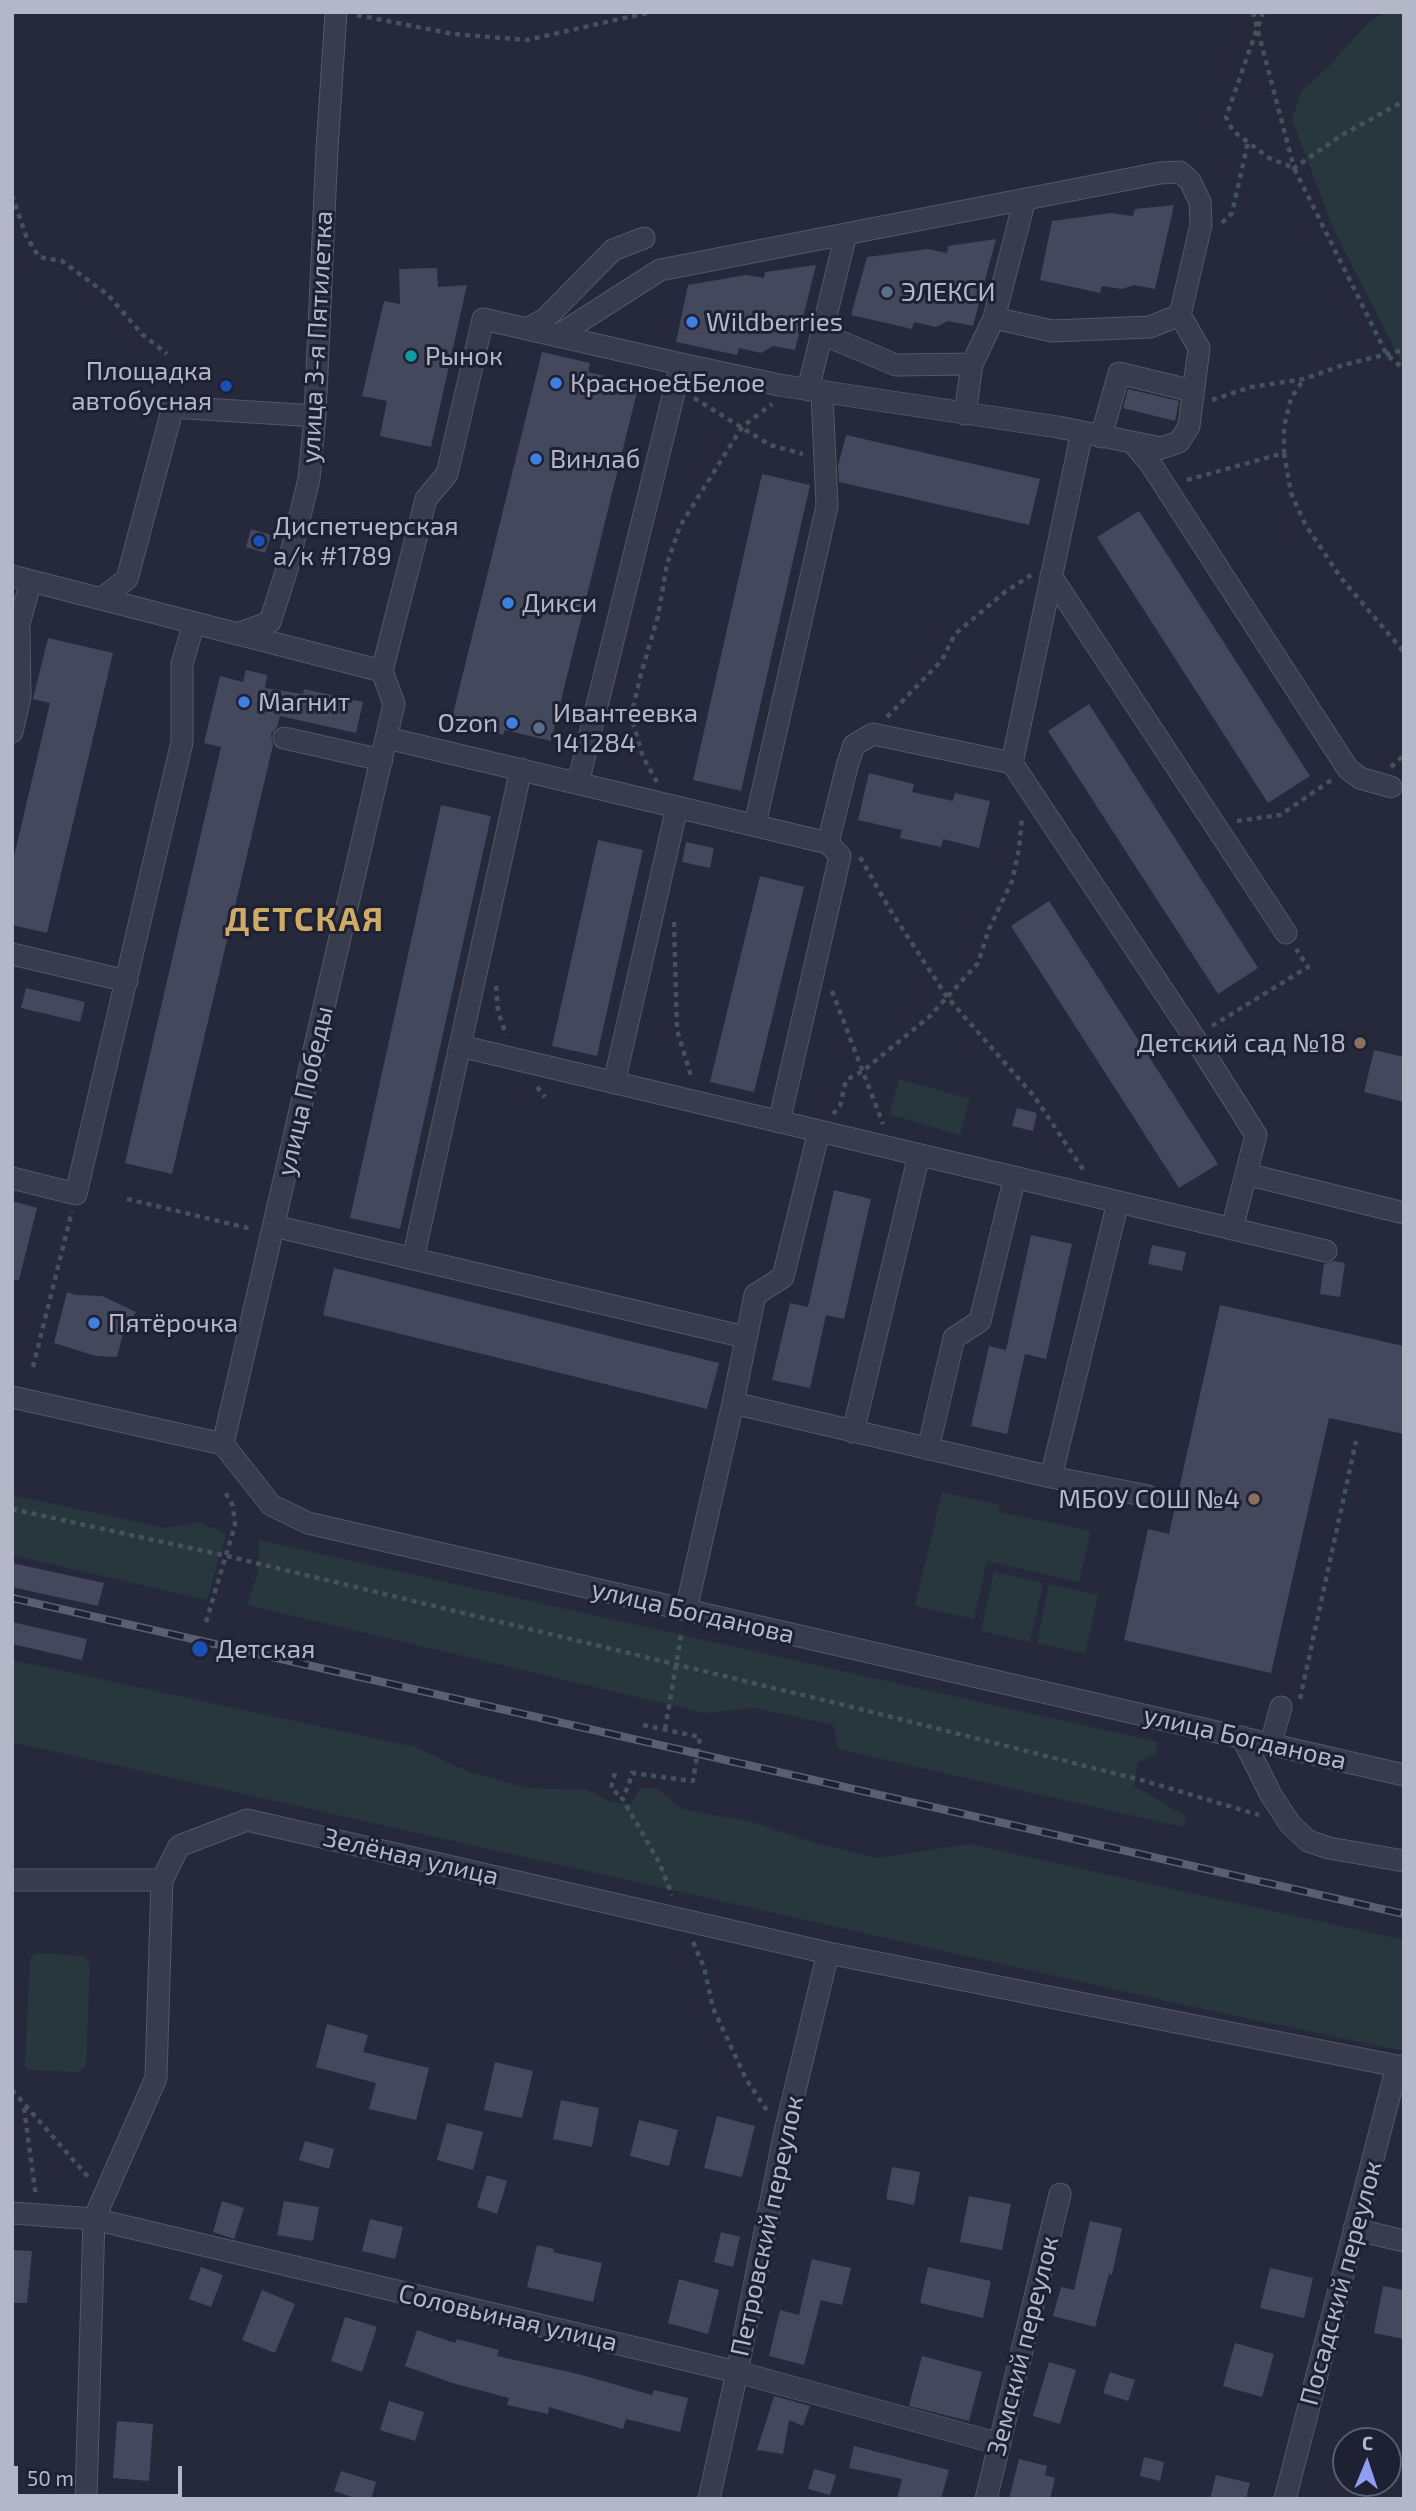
<!DOCTYPE html>
<html>
<head>
<meta charset="utf-8">
<style>
	body { margin:0 }
	#map { position:relative; width:1416px; height:2511px; overflow:hidden; background:#25293b; font-family:"Exo 2",sans-serif }
	canvas { display:block }
	.frame { position:absolute; inset:0; border:14px solid #b4b7c7; pointer-events:none }
	.north { position:absolute; left:1332px; top:2427px; width:70px; height:70px; box-sizing:border-box; background:#1e2131; border:2px solid #5a5d6d; border-radius:50%; rotate:2deg; font-size:19px; font-weight:700; line-height:28px; text-align:center; color:#b4b7c7 }
	.north::after { content:''; display:block; margin:auto; width:24px; height:32px; background:#8f9ef1; clip-path:polygon(50% 0,100% 100%,50% 72%,0 100%) }
	.scale { position:absolute; left:14px; top:2466px; width:168px; height:32px; box-sizing:border-box; border:4px solid #b4b7c7; border-top:0; padding-left:9px; font-size:21px; line-height:24px; white-space:nowrap; color:#b4b7c7; -webkit-text-stroke:5px #1e2131; paint-order:stroke }
</style>
</head>
<body>
<div id="map">
<canvas width="1416" height="2511"></canvas>
<div class="frame"></div>
<div class="north">С</div>
<div class="scale">50 m</div>
</div>
<script>
const c = document.querySelector('canvas').getContext('2d');
c.lineJoin = 'round';
function fillPath(path, color) { c.fillStyle = color; c.fill(path, 'evenodd'); }
const shape = rows => new Path2D(rows.map(r => 'M' + r).join(''));
function strokePath(path, color, width, dash) { c.strokeStyle = color; c.lineWidth = width; c.lineCap = dash ? 'butt' : 'round'; c.setLineDash(dash || []); c.stroke(path); }
function write(font, color, halo, rows, align = 'center') {
  c.font = font + ' "Exo 2",sans-serif'; c.lineWidth = 6; c.setLineDash([]); c.textBaseline = 'middle'; c.strokeStyle = halo; c.fillStyle = color; for (const [text, x, y, turn = 0] of rows) {
    c.save(); c.translate(x, y); c.rotate((+turn || 0) * Math.PI / 180); c.textAlign = isNaN(turn) ? turn : align; if (halo) c.strokeText(text, 0, 0); c.fillText(text, 0, 0); c.restore();
  }
}
fillPath(shape([
	[1386,12,1404,12,1404,367,1334,230,1292,120,1301,92,1331,64,1369,22],
	[899,1079,970,1099,960,1135,889,1114],
	[942,1492,1000,1505,999,1512,1091,1531,1079,1582,987,1561,974,1619,915,1606],
	[12,1495,166,1528,199,1522,226,1534,207,1600,12,1555],
	[259,1540,1158,1742,1155,1754,1138,1762,1134,1786,1187,1817,1183,1827,838,1749,833,1725,755,1708,705,1713,247,1605,258,1573],
	[994,1572,1043,1583,1030,1642,981,1631],
	[1049,1584,1098,1595,1085,1654,1037,1643],
	[12,1660,415,1747,469,1772,527,1788,588,1790,608,1801,630,1805,640,1788,657,1788,682,1809,752,1822,815,1843,877,1858,969,1844,1404,1940,1404,2051,1207,2010,12,1742],
	[35,1953,83,1956,90,1963,86,2067,77,2072,28,2070,25,2066,30,1959]
]), '#28373e');
fillPath(shape([
	[1174,205,1155,289,1134,285,1122,289,1102,286,1100,293,1040,280,1052,221,1111,213,1133,216,1135,209],
	[996,239,973,326,948,321,936,327,914,322,912,329,851,315,867,257,928,249,947,253,948,246],
	[816,265,795,350,773,346,761,353,739,348,737,355,676,342,688,285,746,275,764,278,765,272],
	[437,268,438,287,467,285,431,447,380,436,387,401,362,396,384,301,400,304,399,269],
	[542,352,590,363,588,372,639,384,551,741,505,730,503,735,451,722],
	[1128,389,1179,401,1175,421,1123,408],
	[846,435,1040,479,1029,525,839,482,838,466],
	[762,474,810,485,741,791,693,780],
	[1139,511,1310,776,1268,803,1097,537],
	[251,529,271,535,265,553,246,547],
	[48,638,113,653,47,933,12,925,12,865,50,703,33,699],
	[246,670,267,675,265,688,303,694,304,689,363,702,356,733,280,716,277,727,271,734,273,745,172,1174,125,1163,221,747,204,743,220,676,243,682],
	[1089,704,1258,968,1218,994,1048,731],
	[869,773,914,784,912,792,953,801,955,793,990,801,979,848,943,839,941,847,900,838,902,830,858,820],
	[441,805,491,816,400,1229,350,1218],
	[598,840,643,850,597,1056,552,1046],
	[686,842,714,848,710,868,682,862],
	[760,876,804,887,754,1092,710,1082],
	[1049,901,1218,1164,1179,1188,1011,926],
	[26,988,85,1002,80,1022,21,1008],
	[1374,1050,1404,1057,1404,1102,1364,1092],
	[1017,1108,1037,1113,1033,1131,1012,1126],
	[834,1190,871,1199,844,1319,826,1315,810,1388,772,1380,790,1303,808,1307],
	[12,1201,37,1208,19,1280,12,1280],
	[1031,1235,1072,1244,1046,1359,1025,1354,1007,1434,971,1426,989,1346,1006,1350],
	[1152,1245,1186,1252,1182,1271,1148,1264],
	[1334,1261,1345,1263,1340,1297,1320,1294,1324,1264],
	[334,1268,719,1363,707,1409,323,1315],
	[67,1292,76,1295,102,1296,136,1312,123,1334,117,1357,96,1356,54,1343],
	[1220,1305,1404,1346,1404,1434,1329,1418,1271,1673,1124,1640,1148,1529,1169,1534],
	[12,1563,104,1583,98,1606,12,1587],
	[12,1622,87,1639,82,1660,12,1644],
	[327,2024,368,2035,363,2052,429,2068,416,2120,369,2109,376,2083,316,2067],
	[495,2062,533,2071,522,2118,484,2110],
	[561,2100,599,2108,592,2147,553,2139],
	[717,2116,755,2126,742,2177,704,2168],
	[639,2120,678,2130,669,2166,630,2156],
	[447,2123,483,2132,473,2170,437,2160],
	[305,2141,334,2149,329,2169,299,2160],
	[892,2167,920,2172,914,2205,886,2199],
	[487,2175,507,2181,497,2214,477,2207],
	[969,2196,1011,2204,1002,2250,960,2242],
	[222,2201,244,2208,234,2239,213,2232],
	[284,2201,319,2207,313,2241,277,2235],
	[370,2219,403,2227,395,2259,362,2251],
	[1090,2221,1122,2228,1112,2275,1109,2274,1095,2327,1053,2316,1061,2287,1074,2290],
	[721,2232,740,2237,733,2267,714,2262],
	[537,2245,554,2249,553,2252,602,2263,593,2302,527,2287],
	[12,2250,32,2251,27,2303,12,2303],
	[812,2259,851,2268,842,2305,821,2300,804,2365,769,2356,780,2310,799,2315],
	[201,2267,223,2275,211,2307,189,2299],
	[928,2267,991,2281,983,2318,920,2303],
	[1270,2268,1313,2278,1304,2318,1260,2308],
	[679,2279,719,2290,708,2334,668,2323],
	[1383,2286,1404,2290,1404,2339,1374,2333],
	[262,2290,295,2304,275,2353,242,2340],
	[345,2317,377,2327,362,2372,331,2361],
	[417,2330,455,2343,457,2339,499,2350,497,2356,578,2374,652,2395,654,2390,688,2398,680,2432,626,2419,623,2429,549,2407,548,2414,507,2405,509,2398,452,2383,405,2366],
	[1235,2343,1274,2354,1262,2397,1223,2386],
	[922,2356,982,2372,969,2421,909,2406],
	[1049,2362,1076,2370,1060,2424,1033,2416],
	[1110,2372,1135,2380,1128,2401,1103,2393],
	[774,2396,810,2406,803,2426,789,2420,783,2454,757,2450],
	[389,2401,424,2412,415,2441,380,2430],
	[117,2421,153,2424,149,2481,113,2478],
	[854,2446,949,2470,941,2499,897,2499,902,2479,849,2468],
	[1144,2457,1164,2462,1160,2481,1140,2476],
	[1019,2459,1047,2466,1045,2475,1055,2478,1050,2499,1009,2499],
	[814,2469,836,2475,830,2495,808,2489],
	[341,2471,376,2482,371,2499,358,2499,334,2491],
	[1216,2475,1250,2483,1246,2499,1210,2499]
]), '#44485d');
const minor = shape([
	[994,318,1052,331,1150,327,1180,315],
	[527,329,545,319,613,250,644,238],
	[822,334,896,365,972,364,994,318,1025,199],
	[808,390,846,234],
	[965,414,972,364],
	[1101,437,1119,373,1193,391],
	[1134,444,1150,463,1348,769,1360,778,1391,787],
	[12,576,382,671,394,704,223,1444],
	[1051,576,1286,933],
	[101,599,127,579,173,407,315,416],
	[237,634,270,622,287,569,309,479,315,416,327,149,336,12],
	[382,671,426,499,447,474,483,319,681,364,779,385,1058,427,1161,448,1179,442,1189,426,1199,348,1180,315,1201,225,1200,202,1190,181,1180,172,1160,173,660,270,557,336],
	[12,732,20,697,19,624,31,581],
	[284,738,382,760],
	[387,738,828,843],
	[1012,763,1082,432],
	[578,783,681,364],
	[755,824,827,506,822,393],
	[828,843,847,766,854,745,873,734,1012,763,1194,1037,1256,1135,1232,1229],
	[12,954,127,981],
	[460,1046,1326,1251],
	[614,1083,677,807],
	[779,1122,840,856,828,843],
	[1246,1174,1404,1213],
	[12,1178,76,1194,182,742,182,664,194,623],
	[274,1226,745,1337],
	[413,1259,521,769],
	[12,1397,223,1444,271,1505,308,1523,1404,1775],
	[733,1403,1051,1477,1118,1202],
	[853,1432,919,1155],
	[928,1449,954,1338,980,1321,1015,1177],
	[1051,1477,1148,1496],
	[686,1610,733,1403,755,1295,783,1277,819,1131],
	[1242,1737,1271,1795,1290,1824,1308,1841,1329,1848,1404,1861],
	[1271,1743,1281,1707],
	[12,1880,162,1880,179,1846,247,1820,828,1953,1397,2066,1404,2066],
	[12,2213,94,2219,737,2372,1000,2444],
	[1354,2229,1404,2241],
	[86,2499,94,2219,156,2078,162,1880],
	[709,2499,737,2372,784,2136,828,1953],
	[986,2499,1060,2194],
	[1285,2499,1397,2066]
]);
strokePath(minor, '#545767', 23);
strokePath(shape([
	[1253,12,1294,168,1342,135,1404,101],
	[1263,12,1226,117,1233,131,1269,158,1294,168,1387,355,1404,369],
	[357,15,453,34,527,40,651,12],
	[12,195,26,236,39,257,62,261,108,295,142,334,167,354],
	[1222,223,1232,213,1248,142],
	[694,398,770,445,803,454],
	[1212,400,1251,387,1304,379,1343,365,1404,350],
	[1284,453,1291,493,1305,524,1341,578,1404,652],
	[1187,480,1284,453,1284,427,1291,398,1304,379],
	[887,717,942,660,955,634,1005,592,1031,575],
	[1391,767,1404,755],
	[657,782,643,757,631,716,641,674,658,616,667,564,680,526,742,427,772,404],
	[1237,821,1280,815,1333,779],
	[860,857,889,908,947,997,1034,1096,1084,1171],
	[674,922,677,1030,692,1079],
	[496,986,498,1011,506,1035],
	[832,991,883,1124],
	[1212,1026,1308,967,1296,949],
	[537,1087,545,1097],
	[833,1114,840,1106,846,1080,863,1071,930,1016,978,963,989,929,1012,881,1019,849,1022,817],
	[127,1199,252,1229],
	[33,1367,72,1211],
	[12,1509,227,1556,844,1705,1145,1781,1259,1815],
	[206,1622,235,1525,233,1506,224,1490],
	[1300,1699,1356,1441],
	[643,1725,700,1737,693,1781,632,1773,628,1787,622,1798,659,1862,672,1895],
	[665,1729,682,1630],
	[615,1773,611,1788,622,1798],
	[693,1942,704,1967,713,2008,746,2079,768,2112],
	[12,2090,90,2179],
	[24,2108,36,2197]
]), '#45525a', 4.5, [5, 5]);
strokePath(minor, '#393c4c', 21);
const rail = shape([
	[12,1598,1404,1914]
]);
strokePath(rail, '#5b5f72', 8);
strokePath(rail, '#1e2131', 5, [16]);
for (const [x, y, r, color] of [
	[887,292,7,"#5c6f8a"],
	[692,322,7,"#3f7fe0"],
	[411,356,7,"#0f9aa8"],
	[556,383,7,"#3f7fe0"],
	[226,386,7,"#1a4fb4"],
	[536,459,7,"#3f7fe0"],
	[259,541,7,"#1a4fb4"],
	[508,603,7,"#3f7fe0"],
	[244,702,7,"#3f7fe0"],
	[512,723,7,"#3f7fe0"],
	[539,728,7,"#5c6f8a"],
	[1360,1043,7,"#8d6e63"],
	[94,1323,7,"#3f7fe0"],
	[1254,1499,7,"#8d6e63"],
	[200,1649,9,"#1a4fb4"]
]) { const dot = new Path2D(); dot.arc(x, y, r, 0, 2 * Math.PI); c.fillStyle = color; c.fill(dot); strokePath(dot, '#1e2131', 2.5); }
write('26px', '#b4b7c7', '#1e2131', [
	["ЭЛЕКСИ",901,292],
	["Wildberries",706,322],
	["Рынок",425,356],
	["Площадка",212,371,"right"],
	["автобусная",212,401,"right"],
	["Красное&Белое",570,383],
	["Винлаб",550,459],
	["Диспетчерская",273,526],
	["а/к #1789",273,556],
	["Дикси",522,603],
	["Магнит",258,702],
	["Ивантеевка",553,713],
	["141284",553,743],
	["Ozon",498,723,"right"],
	["Детский сад №18",1346,1043,"right"],
	["Пятёрочка",108,1323],
	["МБОУ СОШ №4",1240,1499,"right"],
	["Детская",216,1649]
], 'left');
write('26px', '#b4b7c7', '#1e2131', [
	["улица 3-я Пятилетка",317,337,-87],
	["улица Победы",305,1091,-77],
	["улица Богданова",693,1612,13],
	["улица Богданова",1245,1738,13],
	["Зелёная улица",411,1857,13],
	["Петровский переулок",767,2226,-78],
	["Посадский переулок",1341,2283,-75],
	["Соловьиная улица",508,2318,13],
	["Земский переулок",1023,2346,-76]
]);
c.letterSpacing = '2px';
write('bold 33px', '#ceac68', '#1e2131', [
	["ДЕТСКАЯ",305,920]
]);
c.letterSpacing = '0px';
</script>
</body>
</html>
